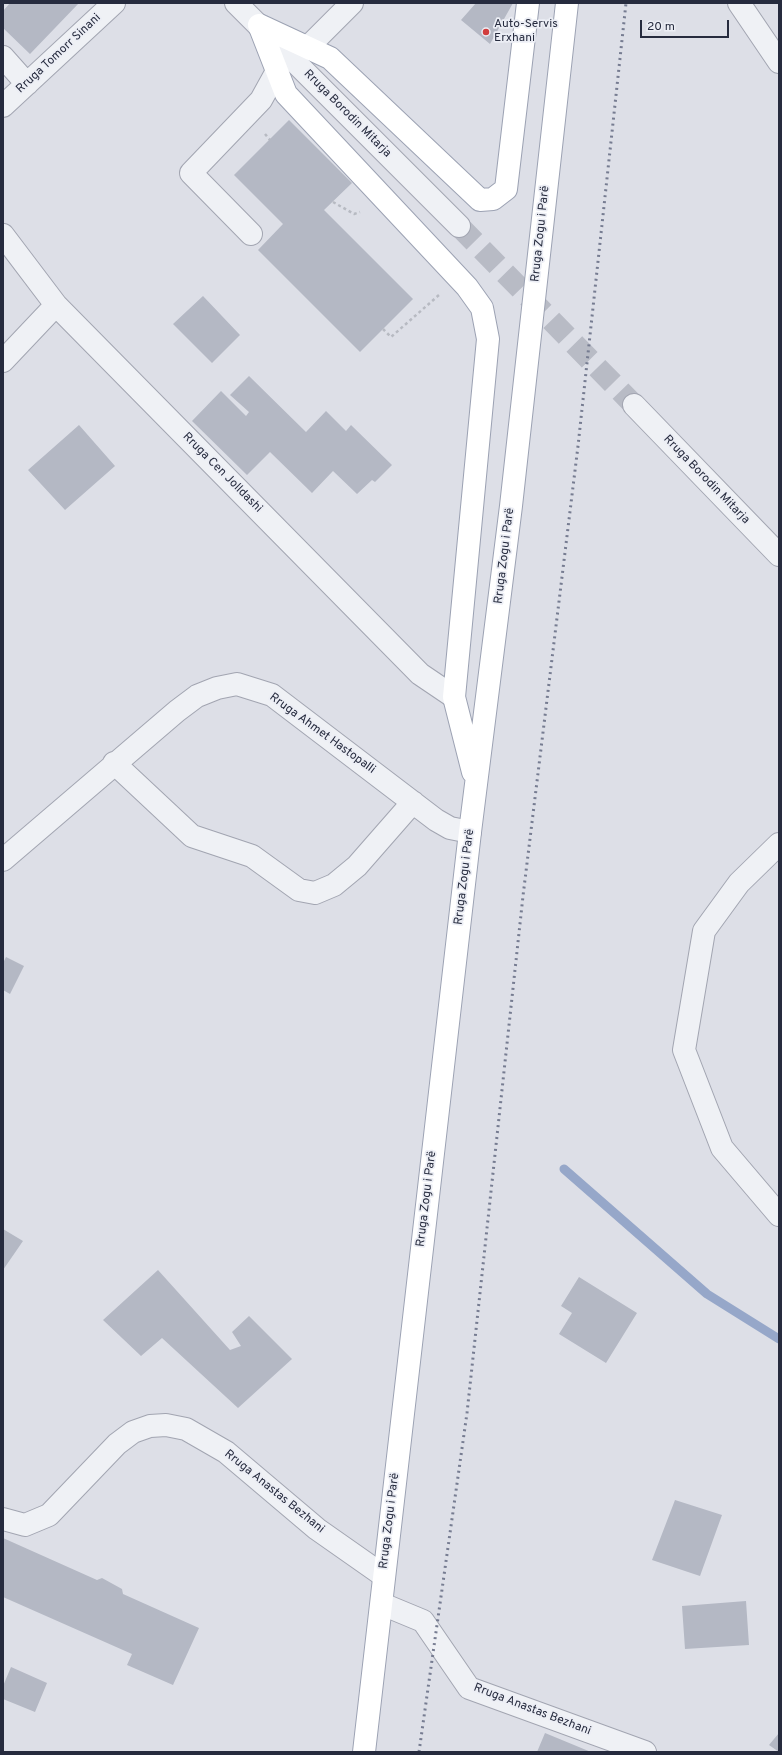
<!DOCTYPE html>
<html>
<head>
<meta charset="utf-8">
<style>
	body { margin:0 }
	#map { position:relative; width:782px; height:1755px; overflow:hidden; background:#dddfe7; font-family:Overpass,sans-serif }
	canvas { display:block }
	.frame { position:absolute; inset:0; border:4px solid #262b3e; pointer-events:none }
	.scale { position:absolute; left:640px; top:20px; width:89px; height:18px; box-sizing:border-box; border:2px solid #262b3e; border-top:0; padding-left:5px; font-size:12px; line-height:14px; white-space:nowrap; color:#262b3e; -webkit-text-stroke:3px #eceef5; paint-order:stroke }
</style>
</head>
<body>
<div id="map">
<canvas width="782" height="1755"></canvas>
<div class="frame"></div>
<div class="scale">20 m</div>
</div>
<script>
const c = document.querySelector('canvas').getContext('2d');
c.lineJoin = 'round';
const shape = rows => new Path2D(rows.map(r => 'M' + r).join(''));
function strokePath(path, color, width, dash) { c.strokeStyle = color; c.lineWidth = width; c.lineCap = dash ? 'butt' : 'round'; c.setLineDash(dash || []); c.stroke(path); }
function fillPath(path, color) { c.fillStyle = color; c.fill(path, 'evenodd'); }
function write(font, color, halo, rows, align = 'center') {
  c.font = font + ' Overpass,sans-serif'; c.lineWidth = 3.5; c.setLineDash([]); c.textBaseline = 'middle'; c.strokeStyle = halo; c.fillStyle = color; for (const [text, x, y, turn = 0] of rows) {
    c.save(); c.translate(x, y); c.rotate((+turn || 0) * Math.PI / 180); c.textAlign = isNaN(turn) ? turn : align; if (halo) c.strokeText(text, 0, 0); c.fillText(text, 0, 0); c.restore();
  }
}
strokePath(shape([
	[564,1169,707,1294,779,1339]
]), '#96a7c9', 9);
fillPath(shape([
	[10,3,79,3,30,54,3,28,3,11],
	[476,3,513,3,490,44,461,20],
	[289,120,352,183,324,210,413,299,360,352,258,250,283,224,234,175],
	[203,296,240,335,212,363,173,324],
	[249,376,306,432,326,411,346,431,351,425,392,465,375,482,372,480,357,494,333,471,312,493,270,452,247,475,192,421,221,391,246,416,249,412,230,395],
	[79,425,115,466,65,510,28,470],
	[6,957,24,966,10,994,3,990,3,963],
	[3,1229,23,1241,3,1270],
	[158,1270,230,1350,241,1346,232,1332,249,1316,292,1359,238,1408,162,1338,141,1356,103,1320],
	[579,1277,637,1313,606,1363,559,1334,572,1313,561,1306],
	[675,1500,722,1515,700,1576,652,1560],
	[3,1538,97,1580,102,1578,122,1589,123,1594,199,1628,173,1685,127,1665,132,1654,3,1597],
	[746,1601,749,1645,685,1649,682,1606],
	[11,1667,47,1683,35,1712,3,1699,3,1686],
	[545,1733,591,1752,537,1752],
	[779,1733,779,1752,769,1745]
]), '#b4b8c4');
strokePath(shape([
	[459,226,634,405]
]), '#b8bbc5', 22, [22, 11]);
const minor = shape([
	[236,3,459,226],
	[739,3,779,62],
	[308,47,352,3],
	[3,57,27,84],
	[3,106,114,3],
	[251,234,191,173,261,100,277,71],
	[3,235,56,305,420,674,454,697],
	[3,361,56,305],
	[634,405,779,555],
	[114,763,192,836,252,856,299,890,315,893,334,885,357,866,413,802],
	[779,844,739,883,704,931,684,1050,722,1148,779,1215],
	[3,860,177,711,197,696,217,688,237,684,272,695,436,820,450,828,470,832],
	[3,1519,25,1525,49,1515,117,1444,133,1432,150,1426,166,1425,186,1429,226,1452,317,1529,384,1576],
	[382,1604,423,1621,469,1688,645,1752]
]);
const major = shape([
	[259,25,286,94,467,287,482,308,488,339,454,697,473,772],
	[259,25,330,58,480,200,493,199,506,189,528,3],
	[364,1752,470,832,511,506,567,3]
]);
strokePath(minor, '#a2a5b1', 24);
strokePath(major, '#9ca2b3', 24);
strokePath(shape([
	[265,134,270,140],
	[333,202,354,214,360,212],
	[383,329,391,337,439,295]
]), '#b7bac2', 2.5, [3, 3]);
strokePath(minor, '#eff1f5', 22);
strokePath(major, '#fff', 22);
strokePath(shape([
	[419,1752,467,1413,523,896,578,446,626,3]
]), '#767c91', 3, [2, 4]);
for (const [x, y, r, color] of [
	[486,32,4,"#d13d3d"]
]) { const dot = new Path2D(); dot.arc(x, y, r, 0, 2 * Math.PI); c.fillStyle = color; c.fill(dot); strokePath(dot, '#eceef5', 1.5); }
write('12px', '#262b3e', '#eceef5', [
	["Auto-Servis",494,25],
	["Erxhani",494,39]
], 'left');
write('12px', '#262b3e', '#eceef5', [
	["Rruga Tomorr Sinani",59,54,-43],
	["Rruga Borodin Mitarja",347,114,45],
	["Rruga Zogu i Parë",541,234,-84],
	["Rruga Cen Jolldashi",222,473,45],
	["Rruga Borodin Mitarja",706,480,46],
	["Rruga Zogu i Parë",505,556,-83],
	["Rruga Ahmet Hastopalli",322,734,36],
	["Rruga Zogu i Parë",465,877,-83],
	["Rruga Zogu i Parë",427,1199,-83],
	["Rruga Anastas Bezhani",274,1492,39],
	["Rruga Zogu i Parë",390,1521,-83],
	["Rruga Anastas Bezhani",532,1710,21]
]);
</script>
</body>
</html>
